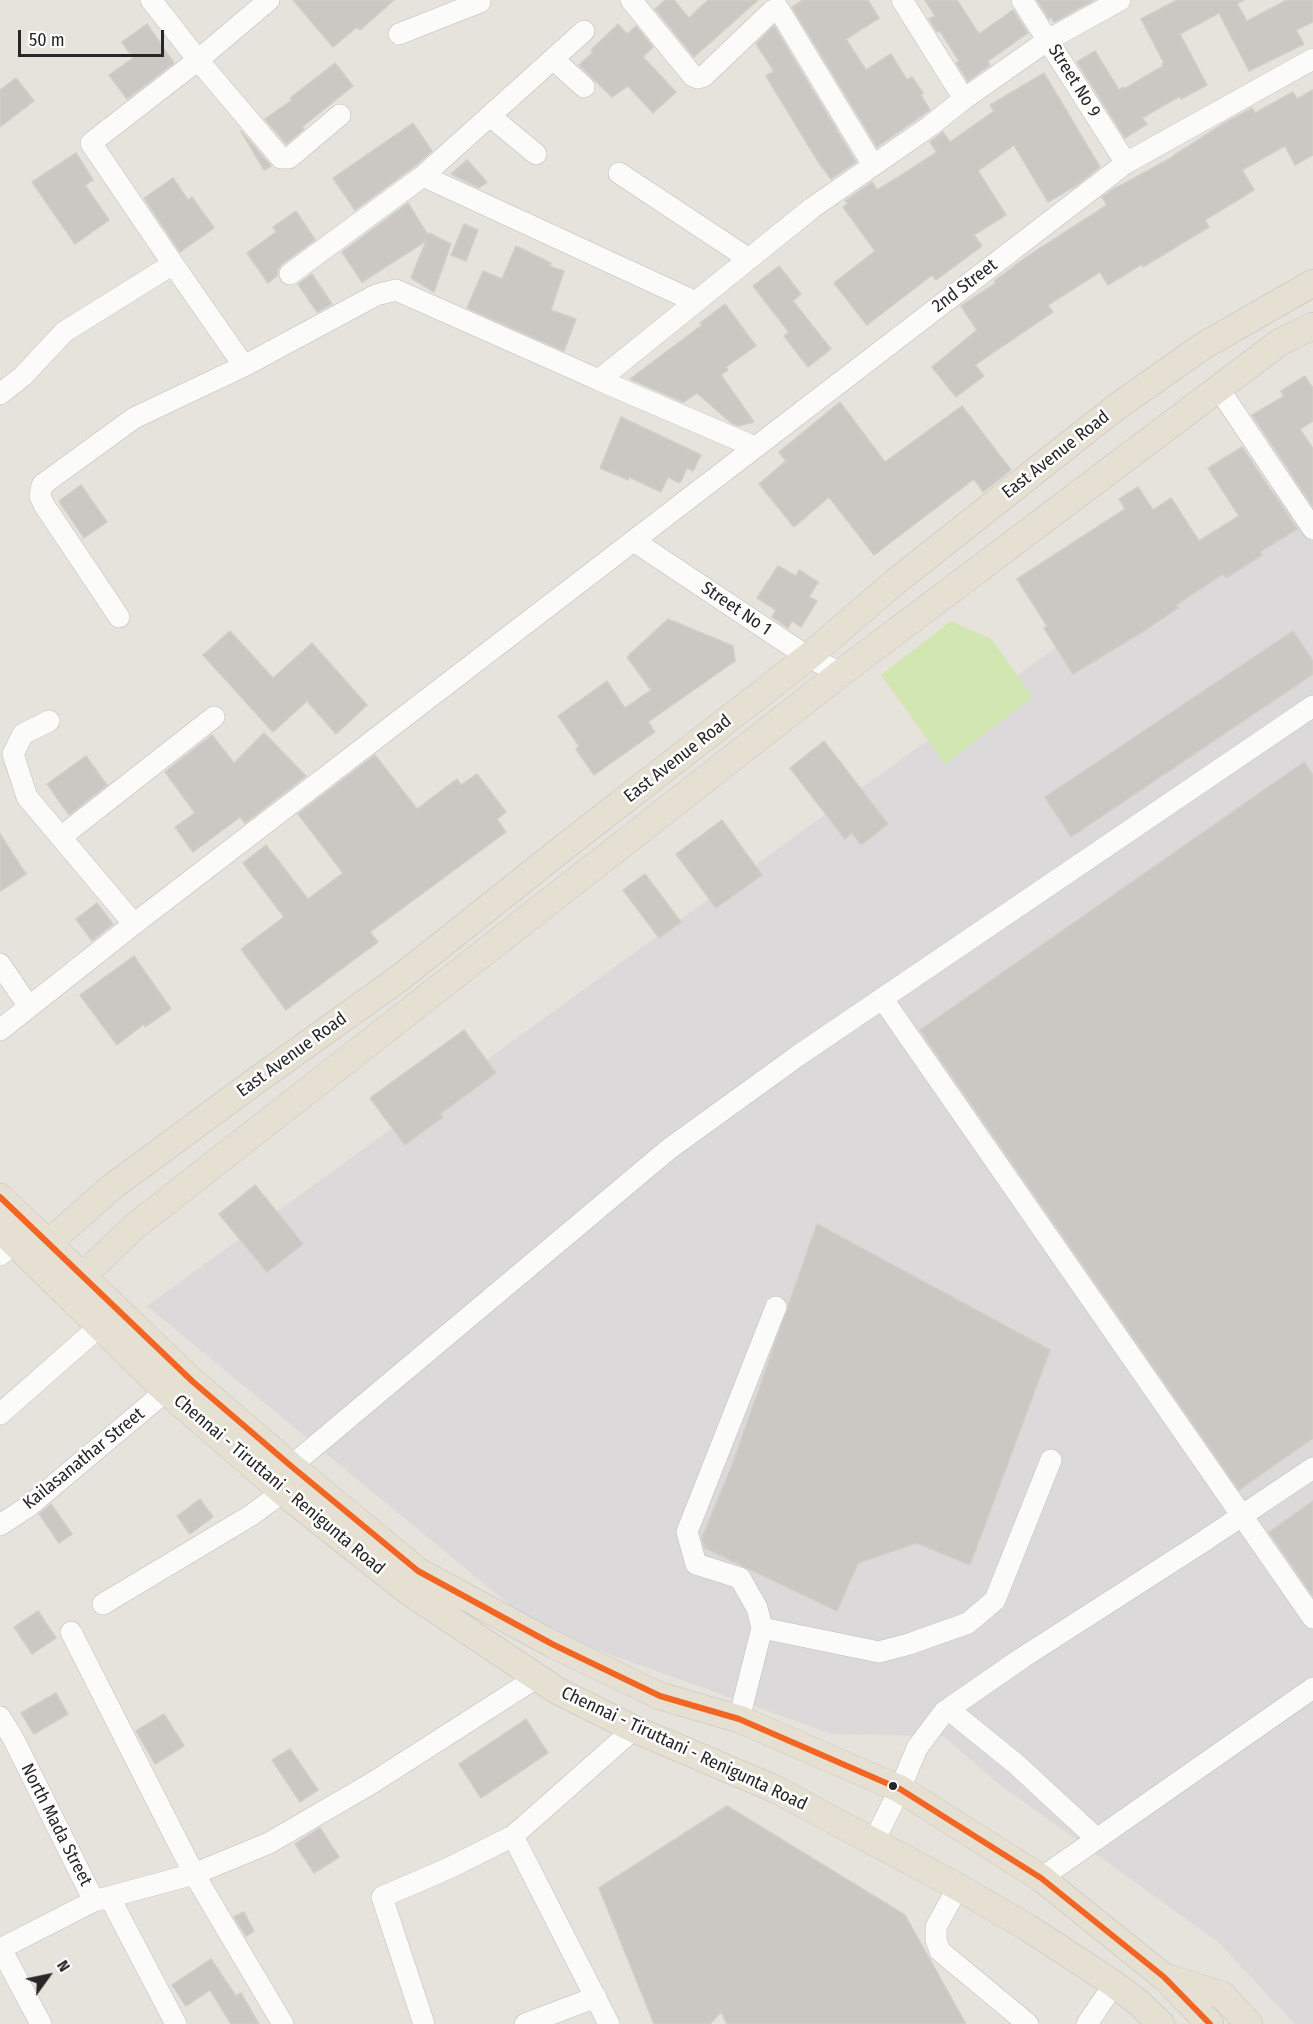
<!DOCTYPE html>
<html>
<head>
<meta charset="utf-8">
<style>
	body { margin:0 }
	#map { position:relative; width:1313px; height:2024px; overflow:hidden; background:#e6e2dc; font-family:"Fira Sans Condensed",sans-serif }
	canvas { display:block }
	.north { position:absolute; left:18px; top:1946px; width:60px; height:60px; -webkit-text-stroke:4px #fff; paint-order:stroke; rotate:57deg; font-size:16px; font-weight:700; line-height:24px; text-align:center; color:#272727 }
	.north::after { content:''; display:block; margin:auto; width:21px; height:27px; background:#272727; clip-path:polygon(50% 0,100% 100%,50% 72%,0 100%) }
	.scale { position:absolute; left:18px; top:30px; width:146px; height:27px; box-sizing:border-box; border:3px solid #272727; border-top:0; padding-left:8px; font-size:18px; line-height:21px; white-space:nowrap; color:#272727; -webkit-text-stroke:4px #fff; paint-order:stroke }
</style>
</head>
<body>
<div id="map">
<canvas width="1313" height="2024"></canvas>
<div class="north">N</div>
<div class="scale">50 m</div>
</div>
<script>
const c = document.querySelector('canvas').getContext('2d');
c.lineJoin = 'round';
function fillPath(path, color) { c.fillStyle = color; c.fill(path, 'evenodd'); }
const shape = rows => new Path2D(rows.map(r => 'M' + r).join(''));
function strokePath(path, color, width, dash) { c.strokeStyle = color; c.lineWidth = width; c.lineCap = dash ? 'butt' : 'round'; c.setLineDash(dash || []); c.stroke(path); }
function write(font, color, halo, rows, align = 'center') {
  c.font = font + ' "Fira Sans Condensed",sans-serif'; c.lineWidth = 5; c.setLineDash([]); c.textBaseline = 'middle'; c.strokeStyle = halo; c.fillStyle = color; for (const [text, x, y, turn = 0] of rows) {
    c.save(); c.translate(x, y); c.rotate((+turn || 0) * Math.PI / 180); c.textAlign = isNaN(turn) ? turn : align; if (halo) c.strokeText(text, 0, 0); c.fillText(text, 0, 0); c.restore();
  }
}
fillPath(shape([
	[1313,461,1313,2024,1295,2024,1218,1942,999,1784,943,1736,832,1734,539,1629,147,1306]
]), '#dcd9db');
fillPath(shape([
	[951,621,991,639,1033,697,945,764,881,675]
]), '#d2e6b2');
const building = shape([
	[293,0,394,0,360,30,357,27,333,47,293,0],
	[665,0,674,0,689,18,708,0,758,0,694,57,655,9,665,0],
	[803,0,868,0,879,18,846,39,866,70,891,54,907,80,912,77,923,93,921,95,930,110,877,147,792,7,803,0],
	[925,0,957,0,979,34,1013,10,1028,33,988,61,990,65,968,81,956,63,959,61,940,31,937,32,929,19,935,16,925,0],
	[1037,0,1094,0,1054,22,1051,17,1049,19,1037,0],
	[1177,0,1244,0,1237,4,1247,21,1287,0,1313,0,1313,22,1296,30,1304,44,1249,71,1219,13,1180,34,1207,85,1181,99,1180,96,1142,118,1147,124,1125,138,1077,62,1095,51,1119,90,1123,87,1124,89,1163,66,1162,64,1164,63,1141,19,1177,0],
	[147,24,174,63,127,99,109,75,133,58,122,42,147,24],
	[618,24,627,34,636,26,653,47,643,57,676,92,653,113,628,86,612,97,579,65,593,52,591,50,618,24],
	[774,26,856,162,831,179,819,163,766,76,774,71,756,44,774,26],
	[335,63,353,86,302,127,304,129,286,144,265,119,292,100,290,98,335,63],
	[1044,73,1100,167,1077,185,1048,202,1014,145,978,171,1006,215,974,235,982,246,936,280,932,275,867,325,834,283,875,251,843,207,848,204,845,201,872,182,877,190,900,176,937,152,930,142,943,132,950,142,994,111,990,105,1044,73],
	[16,78,34,101,0,127,0,90,16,78],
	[1313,90,1313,155,1295,165,1285,146,1242,170,1254,190,1205,220,1209,227,1143,267,1142,264,1108,285,1100,272,1048,305,1053,312,975,365,984,376,956,397,932,367,977,330,961,306,996,283,994,281,1025,258,1107,205,1102,197,1112,190,1173,157,1173,156,1223,124,1252,108,1255,113,1293,92,1297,99,1313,90],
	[413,123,432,151,415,166,355,210,333,178,413,123],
	[241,131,271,166,264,170,241,131],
	[76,153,93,180,85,185,109,220,75,244,32,182,76,153],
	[467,160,487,182,479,188,451,174,467,160],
	[173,178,188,200,192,197,214,228,180,252,144,198,173,178],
	[408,203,428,235,429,233,451,244,434,292,411,278,426,241,362,282,342,252,408,203],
	[296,211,315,240,282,264,278,269,277,276,268,283,247,253,276,232,273,227,296,211],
	[464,224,478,230,466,261,451,255,464,224],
	[516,246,551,263,549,266,564,271,551,310,576,319,564,351,467,308,483,271,502,279,516,246],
	[779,266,801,294,793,301,831,349,808,367,784,336,789,332,753,286,779,266],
	[312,274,332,304,317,312,298,284,312,274],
	[725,304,756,346,726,367,728,370,721,375,754,422,738,426,730,422,697,393,683,402,630,379,702,325,700,323,725,304],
	[1305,376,1313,388,1313,421,1300,429,1313,449,1313,506,1252,415,1284,396,1281,391,1305,376],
	[840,402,885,462,962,406,1011,470,983,492,974,479,874,555,829,497,794,527,759,484,786,461,779,452,840,402],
	[621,417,701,455,693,471,687,468,680,483,668,477,661,492,629,477,628,480,600,468,621,417],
	[1242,447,1297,529,1260,552,1262,555,1226,578,1223,574,1176,605,1178,608,1147,629,1073,674,1044,628,1047,626,1017,579,1125,509,1119,499,1138,487,1153,510,1171,498,1199,541,1239,516,1208,468,1242,447],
	[81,485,107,522,84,538,59,501,81,485],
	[778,566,796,576,799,570,818,582,809,597,817,601,801,627,792,621,788,628,772,617,776,610,757,598,778,566],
	[668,619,733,646,735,661,648,722,655,732,594,775,576,749,579,746,558,716,607,681,625,708,651,690,627,657,668,619],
	[230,631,273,678,312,643,367,705,336,734,307,701,273,732,203,655,230,631],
	[1293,631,1313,661,1313,674,1071,837,1045,797,1293,631],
	[264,733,306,776,245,823,240,817,193,852,175,827,195,813,165,772,212,735,234,763,264,733],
	[824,741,888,824,861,845,852,833,845,839,790,768,824,741],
	[375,755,417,809,457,779,461,785,477,774,506,812,497,819,506,832,370,932,378,942,286,1010,241,949,284,917,243,863,266,845,308,899,343,873,298,814,375,755],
	[86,756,107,785,69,815,47,784,86,756],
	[1304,762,1313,775,1313,1438,1239,1490,920,1030,1304,762],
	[722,820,762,875,716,908,676,854,722,820],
	[0,834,26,874,0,891,0,834],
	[645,874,681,922,659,938,623,890,645,874],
	[97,903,113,924,92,941,76,919,97,903],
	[134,956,171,1009,145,1027,144,1024,117,1045,80,995,134,956],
	[464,1030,496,1073,440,1114,443,1117,405,1145,370,1098,464,1030],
	[255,1185,303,1244,267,1272,219,1214,255,1185],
	[817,1224,1050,1350,970,1565,917,1543,858,1563,837,1611,705,1548,702,1538,734,1460,817,1224],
	[200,1499,213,1517,190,1534,177,1516,200,1499],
	[1313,1501,1313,1596,1269,1532,1313,1501],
	[51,1504,72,1534,59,1543,39,1514,51,1504],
	[38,1611,56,1638,32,1654,14,1627,38,1611],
	[56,1693,68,1714,34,1734,21,1713,56,1693],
	[164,1714,184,1746,155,1764,136,1731,164,1714],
	[526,1719,548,1753,481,1798,459,1764,526,1719],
	[290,1749,318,1790,300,1802,272,1760,290,1749],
	[727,1806,905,1915,966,2024,727,2024,721,2012,710,2024,654,2024,599,1888,727,1806],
	[320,1828,339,1857,314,1873,295,1844,320,1828],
	[244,1912,254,1931,246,1936,234,1917,244,1912],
	[211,1959,236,1996,241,1993,259,2024,231,2024,210,1990,186,2006,172,1985,211,1959]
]);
fillPath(building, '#cbc8c3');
strokePath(building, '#d1cec8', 1.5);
const minor = shape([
	[151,0,198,60,269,0],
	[631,0,693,76,698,78,704,76,772,11,778,8,873,165],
	[902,0,964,99],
	[1022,0,1126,163],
	[399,34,480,2,478,0],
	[553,59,584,87],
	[490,116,536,154],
	[619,173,749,259],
	[423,176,696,302],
	[173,264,91,143,198,60,281,158,289,158,340,115],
	[290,274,423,176,584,31],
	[1219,389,1313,529],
	[0,394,23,376,64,332,173,264,244,366],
	[755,447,599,380,812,208,930,126,964,99,1048,40,1120,0],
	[634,541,808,657,841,673],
	[119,617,44,505,40,496,42,485,134,418,244,366,376,295,396,290,599,380],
	[49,721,23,734,13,754,27,797,134,924],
	[61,837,214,717],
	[0,964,29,1007],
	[882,998,1313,1618],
	[0,1030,134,924,1126,163,1313,59],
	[0,1255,15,1244],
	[0,1414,100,1326],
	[291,1466,669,1149,799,1055,1313,706],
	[0,1525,29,1506,166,1391],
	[103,1604,250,1516,283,1492],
	[762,1628,879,1652,909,1644,968,1623,995,1600,1051,1460],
	[71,1632,194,1874,283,2024],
	[948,1709,1016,1764,1097,1839],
	[0,1717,13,1738,94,1901],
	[739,1719,762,1628,757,1608,740,1578,696,1564,687,1532,776,1307],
	[513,1836,609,2024],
	[874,1841,900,1789,917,1748,944,1712,1022,1658,1201,1543,1313,1468],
	[1041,1878,1313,1688],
	[958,1887,936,1927,936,1940,940,1951,1028,2024],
	[110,1898,176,2024],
	[0,1949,94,1901,194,1874,269,1843,372,1783,536,1678],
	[1,1949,41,2024],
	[424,2024,382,1897,449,1868,513,1836,634,1729],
	[525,2024,596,1997],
	[1087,2024,1114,1984]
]);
const major = shape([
	[0,1197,192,1381,291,1466,418,1571,552,1644,660,1696,739,1719,900,1789,1041,1878,1164,1977,1210,2024],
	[0,1229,166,1391,283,1492,405,1589,556,1690,634,1729,775,1789,958,1887,1027,1927,1114,1984,1139,2003,1161,2024],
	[31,1258,112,1187,250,1085,401,977,558,852,808,657,895,582,1115,408,1203,346,1313,283],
	[66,1292,135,1226,841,673,1280,342,1313,326],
	[1168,1978,1222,1995,1249,2024]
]);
strokePath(minor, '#bfbebe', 22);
strokePath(major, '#c3c1bf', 28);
strokePath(minor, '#fbfbfa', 21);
strokePath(major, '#e5e0d2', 27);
strokePath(shape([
	[0,1197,192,1381,291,1466,418,1571,552,1644,660,1696,739,1719,900,1789,1041,1878,1164,1977,1210,2024]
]), '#f26522', 6);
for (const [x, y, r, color] of [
	[893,1786,5,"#272727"]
]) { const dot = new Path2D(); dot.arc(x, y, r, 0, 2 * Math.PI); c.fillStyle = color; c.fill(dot); strokePath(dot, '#fff', 2); }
write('18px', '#272727', '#fff', [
	["Street No 9",1074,81,58],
	["2nd Street",965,286,-37],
	["East Avenue Road",1056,455,-38],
	["Street No 1",736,609,34],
	["East Avenue Road",678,759,-38],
	["East Avenue Road",292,1055,-36],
	["Kailasanathar Street",84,1459,-39],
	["Chennai - Tiruttani - Renigunta Road",279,1485,40],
	["Chennai - Tiruttani - Renigunta Road",684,1749,25],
	["North Mada Street",56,1825,63]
]);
</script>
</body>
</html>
